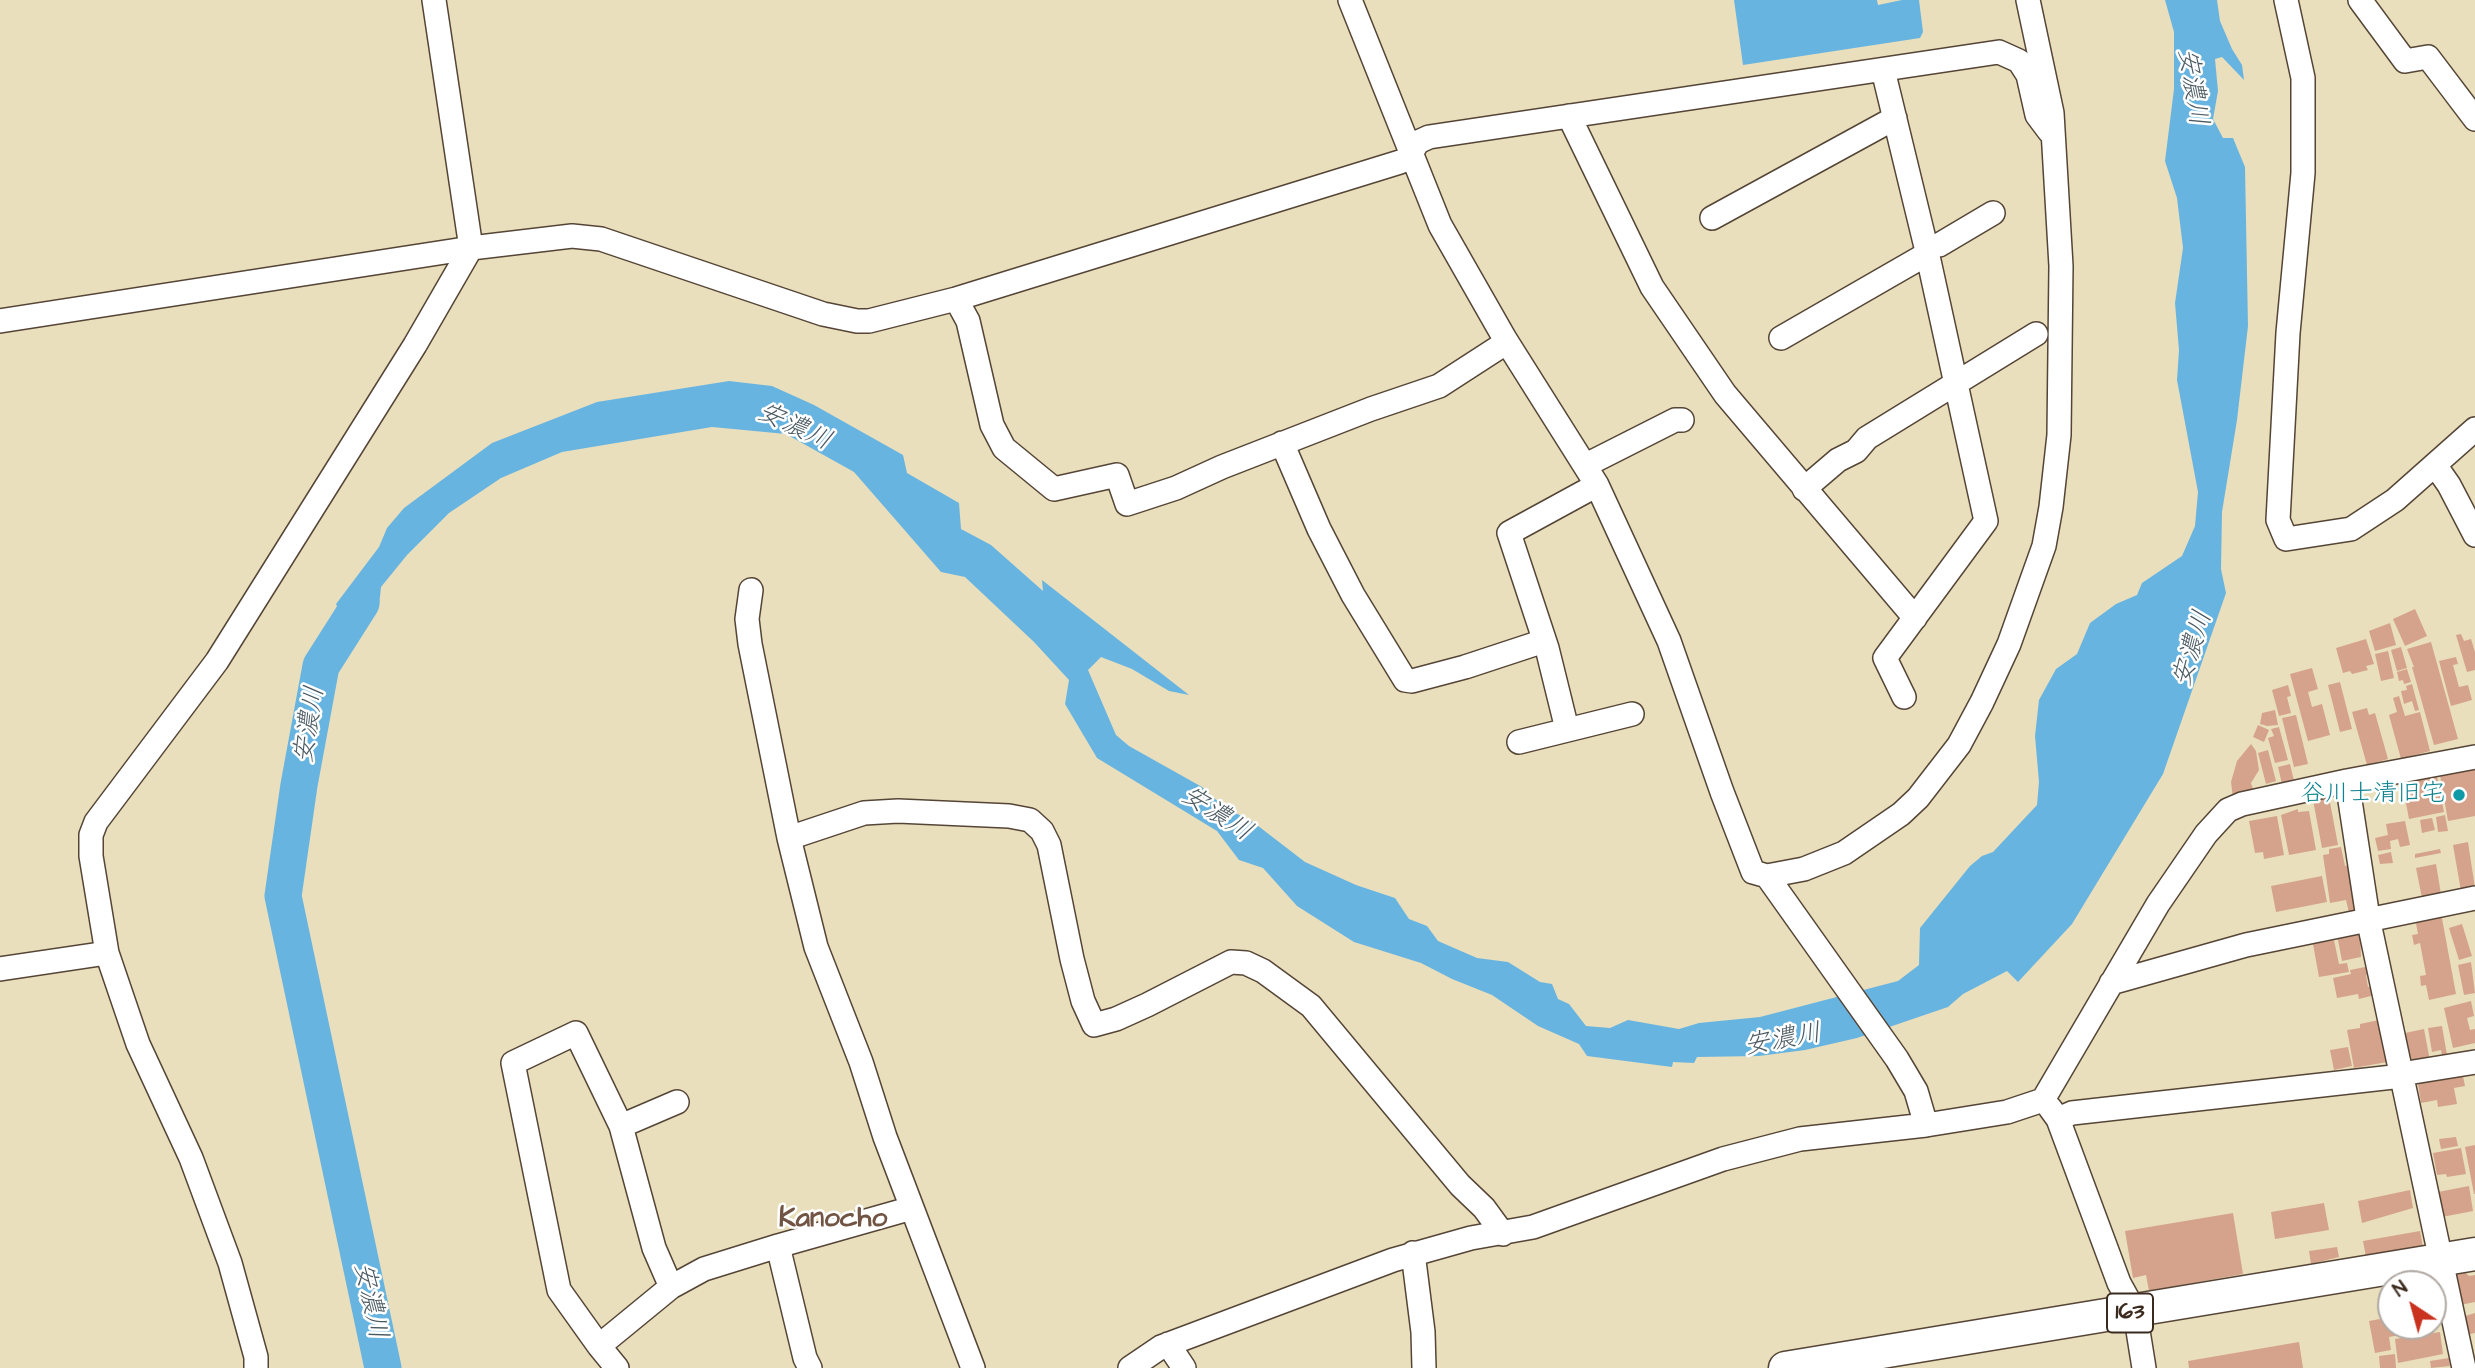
<!DOCTYPE html>
<html>
<head>
<meta charset="utf-8">
<style>
	body { margin:0 }
	#map { position:relative; width:2475px; height:1368px; overflow:hidden; background:#e9dfbc; font-family:"Architects Daughter",sans-serif }
	canvas { display:block }
	.north { position:absolute; left:2377px; top:1270px; width:70px; height:70px; box-sizing:border-box; background:#fff; border:2px solid #b1aaa5; border-radius:50%; rotate:324deg; font-size:19px; font-weight:700; line-height:28px; text-align:center; color:#3b2a1e }
	.north::after { content:''; display:block; margin:auto; width:24px; height:32px; background:#c8321e; clip-path:polygon(50% 0,100% 100%,50% 72%,0 100%) }
</style>
</head>
<body>
<div id="map">
<canvas width="2475" height="1368"></canvas>
<div class="north">N</div>
</div>
<script>
const c = document.querySelector('canvas').getContext('2d');
c.lineJoin = 'round';
function fillPath(path, color) { c.fillStyle = color; c.fill(path, 'evenodd'); }
const shape = rows => new Path2D(rows.map(r => 'M' + r).join(''));
function strokePath(path, color, width, dash) { c.strokeStyle = color; c.lineWidth = width; c.lineCap = dash ? 'butt' : 'round'; c.setLineDash(dash || []); c.stroke(path); }
function write(font, color, halo, rows, align = 'center') {
  c.font = font + ' "Architects Daughter","Klee One",sans-serif'; c.lineWidth = 5; c.setLineDash([]); c.textBaseline = 'middle'; c.strokeStyle = halo; c.fillStyle = color; for (const [text, x, y, turn = 0] of rows) {
    c.save(); c.translate(x, y); c.rotate((+turn || 0) * Math.PI / 180); c.textAlign = isNaN(turn) ? turn : align; if (halo) c.strokeText(text, 0, 0); c.fillText(text, 0, 0); c.restore();
  }
}
fillPath(shape([
	[1734,0,1877,0,1878,5,1902,0,1919,0,1923,32,1920,38,1743,65],
	[2165,0,2217,0,2220,21,2232,49,2242,65,2244,80,2222,57,2215,59,2218,91,2213,119,2223,138,2233,138,2245,167,2248,326,2237,420,2222,512,2221,569,2226,593,2163,774,2072,924,2018,982,2007,971,1963,994,1948,1007,1857,1038,1805,1050,1759,1056,1697,1057,1694,1063,1673,1062,1672,1067,1587,1056,1579,1044,1538,1026,1492,995,1452,979,1421,963,1354,942,1297,906,1263,868,1239,860,1217,831,1097,758,1065,704,1069,680,1034,642,965,577,941,572,854,472,786,434,712,427,562,452,501,478,449,513,407,555,381,587,379,606,322,655,343,619,336,604,379,547,387,528,404,508,492,443,597,402,729,381,772,386,814,405,903,455,907,473,959,503,961,529,991,545,1043,591,1042,580,1189,695,1169,691,1132,669,1101,657,1088,670,1116,735,1129,746,1202,787,1224,807,1253,822,1305,862,1356,885,1395,898,1409,919,1427,926,1438,941,1477,958,1508,962,1540,982,1552,984,1558,999,1569,1004,1586,1026,1610,1028,1628,1020,1679,1029,1699,1023,1760,1017,1898,981,1919,965,1920,928,1970,866,1982,856,1993,852,2037,805,2039,782,2035,736,2039,700,2056,669,2077,654,2090,623,2116,604,2137,595,2142,583,2182,556,2195,526,2198,492,2177,380,2179,350,2175,303,2183,248,2177,198,2165,161,2174,89,2174,32]
]), '#68b4e1');
strokePath(shape([
	[361,603,321,666,299,785,283,896,383,1368]
]), '#68b4e1', 37);
fillPath(shape([
	[2415,609,2427,636,2405,646,2393,619],
	[2390,623,2396,645,2375,651,2369,631],
	[2461,634,2464,641,2471,639,2475,652,2475,670,2467,672,2456,635],
	[2366,639,2374,664,2366,666,2368,670,2352,674,2350,671,2343,673,2336,648],
	[2431,642,2458,739,2434,745,2412,667,2414,667,2407,649],
	[2401,647,2407,668,2397,671,2391,650],
	[2388,651,2394,678,2381,681,2375,654],
	[2456,657,2458,664,2453,665,2459,687,2468,685,2472,700,2451,706,2439,661],
	[2312,668,2318,689,2308,692,2312,707,2322,704,2330,735,2308,741,2290,674],
	[2407,669,2411,682,2404,684,2403,680,2399,681,2397,672],
	[2340,682,2352,729,2340,732,2328,685],
	[2412,684,2419,710,2415,711,2412,701,2404,704,2401,691,2407,690,2406,686],
	[2288,685,2291,696,2287,697,2291,713,2279,716,2272,690],
	[2399,696,2405,716,2420,712,2430,751,2401,759,2389,715,2397,712,2393,698],
	[2367,708,2369,715,2375,713,2388,759,2367,765,2352,712],
	[2275,710,2278,725,2267,726,2260,724,2262,713],
	[2296,715,2308,764,2294,767,2282,718],
	[2258,725,2269,730,2264,742,2253,737],
	[2279,727,2288,760,2275,763,2268,738,2274,736,2271,729],
	[2251,744,2256,751,2259,770,2251,783,2254,792,2233,798,2231,782,2237,761],
	[2268,750,2276,781,2266,784,2258,753],
	[2290,764,2294,781,2282,784,2278,767],
	[2475,768,2475,816,2448,821,2440,775],
	[2437,776,2444,812,2409,819,2402,782],
	[2329,797,2338,845,2322,848,2313,800],
	[2298,809,2298,812,2309,811,2316,850,2289,855,2281,815],
	[2445,815,2448,831,2438,832,2436,817],
	[2277,816,2284,855,2264,859,2263,852,2255,853,2249,821],
	[2432,818,2435,830,2422,833,2420,820],
	[2405,821,2410,845,2400,847,2398,839,2390,841,2391,849,2378,851,2375,838,2388,835,2386,824],
	[2468,842,2475,888,2461,891,2453,845],
	[2341,847,2345,866,2351,865,2359,911,2349,913,2346,900,2330,903,2323,855,2329,854,2329,849],
	[2440,849,2441,853,2415,858,2415,854],
	[2391,852,2393,863,2380,864,2378,855],
	[2436,864,2441,894,2422,898,2416,868],
	[2322,876,2327,902,2276,912,2271,886],
	[2441,913,2456,994,2429,1000,2426,985,2421,986,2420,976,2426,975,2420,943,2414,945,2412,935,2418,934,2415,918],
	[2462,924,2472,956,2459,960,2449,928],
	[2360,931,2361,957,2342,961,2337,935],
	[2334,940,2339,964,2347,963,2349,972,2319,977,2313,944],
	[2471,962,2475,993,2464,995,2458,965],
	[2370,966,2371,974,2366,975,2368,987,2373,986,2375,995,2359,999,2358,994,2337,998,2333,978,2351,974,2350,970],
	[2471,1001,2474,1016,2467,1018,2470,1030,2475,1029,2475,1043,2453,1048,2444,1008],
	[2379,1020,2387,1062,2354,1068,2347,1030,2360,1028,2360,1024],
	[2442,1026,2447,1055,2442,1056,2441,1050,2432,1052,2428,1028],
	[2424,1029,2430,1061,2411,1065,2405,1033],
	[2348,1047,2352,1066,2334,1070,2330,1050],
	[2462,1071,2465,1086,2454,1088,2457,1104,2438,1107,2437,1100,2421,1103,2418,1084,2427,1082,2426,1078],
	[2456,1137,2458,1146,2441,1149,2439,1139],
	[2475,1145,2475,1194,2474,1194,2465,1147],
	[2461,1148,2466,1174,2447,1177,2446,1174,2437,1175,2433,1153],
	[2469,1186,2473,1211,2442,1217,2438,1192],
	[2410,1190,2413,1208,2362,1223,2358,1201],
	[2324,1203,2329,1230,2275,1239,2271,1212],
	[2233,1213,2243,1274,2149,1291,2146,1275,2133,1278,2125,1231],
	[2420,1231,2423,1247,2366,1257,2363,1241],
	[2337,1247,2339,1257,2311,1264,2309,1251],
	[2465,1272,2469,1276,2475,1275,2475,1302,2460,1305,2454,1274],
	[2475,1313,2475,1333,2466,1335,2462,1317],
	[2391,1317,2391,1326,2404,1326,2405,1334,2389,1337,2391,1350,2375,1353,2369,1321],
	[2408,1326,2428,1326,2429,1329,2409,1332],
	[2440,1332,2443,1354,2398,1363,2395,1339],
	[2299,1342,2303,1368,2189,1368,2188,1361],
	[2395,1354,2396,1368,2380,1368,2379,1356],
	[2449,1358,2450,1366,2431,1368,2430,1361]
]), '#d5a38b');
const minor = shape([
	[1350,0,1440,225,1505,339,1597,485,1669,641,1722,792,1753,872,1767,876,1804,869,1844,853,1901,814,1918,798,1959,745,1982,702,2009,644,2044,546,2051,507,2059,435,2061,266,2052,113,2028,0],
	[2286,0,2303,78,2303,173,2288,333,2278,520,2286,539,2351,529,2395,500,2475,429],
	[2360,0,2405,61,2428,57,2475,119],
	[1883,70,1926,247,1986,521,1885,658,1904,697],
	[1569,116,1652,287,1725,394,1915,618],
	[1411,153,1418,142,1429,137,1999,52,2019,61,2028,75,2037,115,2049,131],
	[1712,218,1895,118],
	[1926,247,1939,245,1993,213],
	[956,299,968,321,992,425,1004,448,1054,489,1117,475,1127,504,1176,488,1222,467,1371,409,1439,386,1507,342],
	[0,321,471,248,572,236,601,239,823,314,857,321,869,321,956,299,1400,162,1412,157],
	[1781,338,1927,254],
	[1282,443,1319,529,1353,595,1405,680,1412,681,1465,667,1544,641],
	[1586,465,1675,420,1682,420],
	[2435,465,2449,485,2475,535],
	[1804,489,1838,460,1856,451,1867,438,2036,334],
	[751,590,747,619,750,644,789,838,816,947,861,1062,885,1137,973,1368],
	[1567,729,1547,648,1509,533,1597,485],
	[1519,742,1632,714],
	[2347,781,2368,918,2464,1368],
	[789,838,864,813,898,811,1009,816,1030,820,1042,831,1049,845,1072,959,1083,1001,1094,1025,1116,1019,1147,1005,1231,962,1246,963,1263,971,1311,1006,1460,1185,1484,1208,1503,1234],
	[1767,876,1897,1059,1916,1091,1926,1125],
	[0,969,107,953],
	[2111,983,2246,945,2475,898],
	[2401,1074,2475,1062],
	[2050,1108,2058,1119,2119,1283,2135,1312,2144,1368],
	[2058,1119,2072,1113,2402,1076],
	[778,1246,805,1358,810,1368],
	[1413,1253,1423,1332,1424,1368],
	[671,1287,654,1248,621,1126,677,1102],
	[1168,1344,1184,1368],
	[599,1346,559,1290,513,1063,576,1033,621,1126],
	[256,1368,256,1357,230,1263,191,1158,138,1044,107,953,91,856,91,835,96,822,217,661,415,345,471,248,434,0],
	[617,1368,599,1346,671,1287,704,1269,778,1246,912,1208],
	[1130,1368,1161,1347,1393,1260,1471,1238,1533,1227,1723,1159,1800,1139,1926,1125,2007,1112,2043,1100,2158,904,2206,834,2228,810,2242,804,2347,781,2475,757]
]);
const highway = shape([
	[1785,1368,2475,1254]
]);
strokePath(minor, '#554536', 26);
strokePath(highway, '#554536', 35);
strokePath(minor, '#fff', 23);
strokePath(highway, '#fff', 32);
for (const [x, y, r, color] of [
	[2459,795,7,"#0f9aa8"]
]) { const dot = new Path2D(); dot.arc(x, y, r, 0, 2 * Math.PI); c.fillStyle = color; c.fill(dot); strokePath(dot, '#fff', 2.5); }
for (const [x, y, w] of [
	[2130,1313,46]
]) { const box = new Path2D(); box.roundRect(x - w / 2, y - 19.5, w, 39, 5); c.fillStyle = '#fff'; c.fill(box); strokePath(box, '#3b2a1e', 2); }
write('bold 23px', '#3b2a1e', null, [
	["163",2130,1313]
]);
write('24px', '#0d838f', '#fff', [
	["谷川士清旧宅",2445,795]
], 'right');
write('italic 26px', '#4b5a62', '#fff', [
	["安濃川",2191,87,81],
	["安濃川",794,428,25],
	["安濃川",2194,649,-73],
	["安濃川",311,725,-81],
	["安濃川",1216,815,33],
	["安濃川",1783,1041,-10],
	["安濃川",369,1301,78]
]);
write('bold 28px', '#715444', '#fff', [
	["Kanocho",833,1220]
]);
</script>
</body>
</html>
